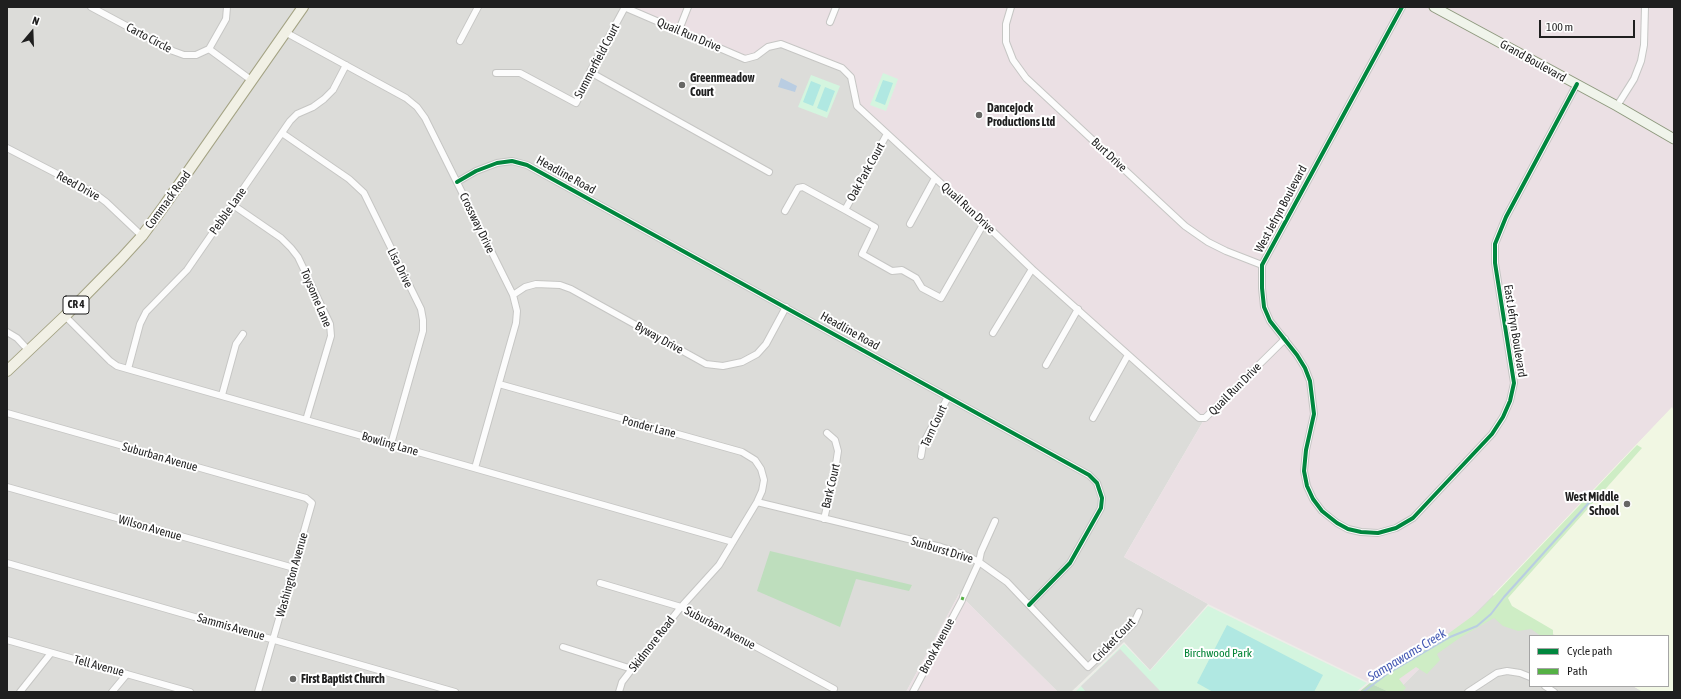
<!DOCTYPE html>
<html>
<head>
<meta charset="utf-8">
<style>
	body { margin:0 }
	#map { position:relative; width:1681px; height:699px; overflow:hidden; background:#edede8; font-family:"Asap Condensed",sans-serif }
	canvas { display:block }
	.frame { position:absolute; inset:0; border:8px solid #1f1f1f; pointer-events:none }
	.legend { position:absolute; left:1529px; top:635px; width:140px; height:52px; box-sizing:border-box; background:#fff; border:1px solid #a5a5a5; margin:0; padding:5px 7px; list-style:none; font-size:12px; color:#1f1f1f }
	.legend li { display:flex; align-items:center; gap:8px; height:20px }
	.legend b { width:20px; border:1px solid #a5a5a5 }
	.north { position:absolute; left:12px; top:12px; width:40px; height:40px; -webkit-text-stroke:3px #fff; paint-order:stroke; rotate:19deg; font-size:11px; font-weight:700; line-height:16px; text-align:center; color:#1f1f1f }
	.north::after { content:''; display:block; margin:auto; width:14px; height:18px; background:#1f1f1f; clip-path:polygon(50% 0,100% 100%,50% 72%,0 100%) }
	.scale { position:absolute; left:1539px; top:20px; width:96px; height:18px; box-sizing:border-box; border:2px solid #1f1f1f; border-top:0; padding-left:5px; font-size:12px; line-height:14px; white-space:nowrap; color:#1f1f1f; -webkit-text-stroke:3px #fff; paint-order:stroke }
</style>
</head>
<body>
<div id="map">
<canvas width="1681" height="699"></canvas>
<div class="frame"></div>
<ul class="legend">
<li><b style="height:5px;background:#00873e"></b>Cycle path</li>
<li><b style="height:5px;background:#55b145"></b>Path</li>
</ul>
<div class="north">N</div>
<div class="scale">100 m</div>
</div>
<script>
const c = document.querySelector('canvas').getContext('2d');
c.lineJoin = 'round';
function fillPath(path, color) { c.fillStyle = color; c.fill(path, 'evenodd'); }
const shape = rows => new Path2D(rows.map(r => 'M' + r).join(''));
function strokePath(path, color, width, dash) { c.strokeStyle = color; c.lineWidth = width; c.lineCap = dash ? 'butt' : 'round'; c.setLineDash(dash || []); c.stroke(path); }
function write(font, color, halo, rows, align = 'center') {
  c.font = font + ' "Asap Condensed",sans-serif'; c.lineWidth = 4; c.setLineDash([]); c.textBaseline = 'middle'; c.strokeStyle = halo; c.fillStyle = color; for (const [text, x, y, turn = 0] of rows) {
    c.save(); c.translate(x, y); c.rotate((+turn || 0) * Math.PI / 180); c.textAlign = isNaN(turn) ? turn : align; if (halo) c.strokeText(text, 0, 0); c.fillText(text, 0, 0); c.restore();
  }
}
fillPath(shape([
	[7,7,624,7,776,44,842,68,1205,418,1124,557,1208,604,1150,670,1124,642,1071,692,1058,692,959,594,906,692,7,692],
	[1493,595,1556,636,1530,636,1530,686,1633,686,1643,692,1396,692]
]), '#dcdcd9');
fillPath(shape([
	[624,7,1674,7,1674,412,1672,408,1493,595,1396,692,1389,692,1208,604,1124,557,1205,418,1199,418,857,106,849,73,781,44,750,59],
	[959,594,1058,692,906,692]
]), '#ebe0e4');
fillPath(shape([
	[1672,407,1674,412,1674,692,1643,692,1633,686,1668,686,1668,636,1556,636,1493,595]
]), '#f1f7e3');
fillPath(shape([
	[1637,445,1642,448,1508,598,1512,606,1553,630,1553,636,1541,636,1531,629,1518,631,1503,626,1494,618,1461,637,1437,654,1440,660,1427,674,1416,667,1399,679,1406,688,1402,692,1389,692,1370,683,1382,669,1396,661,1430,647,1478,612]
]), '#ceedc5');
fillPath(shape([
	[770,551,912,585,909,591,856,579,840,627,757,591],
	[1370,683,1389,692,1359,692]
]), '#bedebd');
fillPath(shape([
	[883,73,898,79,886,111,870,105],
	[811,75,840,86,827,118,798,107],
	[1208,606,1367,683,1356,692,1075,692,1124,644,1150,671]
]), '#d4f5df');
fillPath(shape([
	[883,80,893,83,885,105,875,101],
	[811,81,821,85,813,106,803,102],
	[825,87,835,91,827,112,817,108],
	[1227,625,1323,675,1314,692,1213,692,1197,683]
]), '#b0e8e2');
fillPath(shape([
	[1120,649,1161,692,1086,692,1081,686]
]), '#dcdcda');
fillPath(shape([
	[781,78,797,86,795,92,778,87]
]), '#b9cde2');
strokePath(shape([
	[1363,692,1387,674,1450,637,1477,626,1491,614,1504,597,1594,497]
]), '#b9cde2', 2);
const street = shape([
	[91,7,173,51,184,55,196,55,209,49,226,19,227,7],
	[624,7,745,59,756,56,768,47,781,44,842,68,851,77,857,106,984,223,1032,269,1199,418,1205,418,1285,339],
	[1011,7,1006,24,1006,42,1013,60,1026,78,1185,226,1208,242,1226,251,1262,265],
	[1402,7,1262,265,1262,288,1264,307,1270,321,1297,355,1305,368,1310,381,1314,414,1306,450,1304,471,1307,486,1313,499,1322,511,1337,523,1348,529,1361,532,1378,533,1396,528,1413,518,1492,434,1503,417,1510,401,1514,383,1495,263,1495,244,1506,217,1577,84],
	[830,22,836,7],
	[679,30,688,7],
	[285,32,406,98,417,107,425,118,513,295,517,311,516,323,475,468],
	[460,41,478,7],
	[209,49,251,80],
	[590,72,769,172],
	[496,73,520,73,576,103,588,80,590,72,625,7],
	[1617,106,1634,79,1641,61,1644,45,1645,7],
	[282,133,349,179,364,193,421,309,423,320,423,331,391,444],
	[7,148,94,193,106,202,142,236],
	[457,182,476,171,497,163,512,161,527,165,1089,475,1097,483,1102,498,1101,508,1070,563,1029,605],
	[233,205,281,238,291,248,298,257,330,324,331,336,306,420],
	[845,210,887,134],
	[785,211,798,188,803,187,845,210,875,227,862,254,892,271,902,270,916,278,922,288,941,298,984,223],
	[910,224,935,178],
	[513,295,525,287,536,284,560,285,571,289,706,364,723,366,742,362,757,354,766,344,786,307],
	[65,316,110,361,117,366,733,542],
	[7,332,17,338,29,351],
	[993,333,1032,269],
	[1046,365,1078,309],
	[128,369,140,324,146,312,187,270,290,121,297,114,313,107,324,99,333,90,346,65],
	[499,384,742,452,755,460,761,469,764,480,762,491,757,502,719,565,681,607,632,669,622,682,619,692],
	[222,395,236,344,243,334],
	[7,413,306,498,312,503,258,692],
	[1093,418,1128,355],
	[921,456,923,444,948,397],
	[7,487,294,568],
	[757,502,941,547,963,554,979,562,1007,582,1088,667,1134,623,1139,612],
	[824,519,834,477,838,451,835,440,827,433],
	[7,563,455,692],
	[600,583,681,607,694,613,834,689],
	[963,597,979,562,981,552,995,521],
	[7,640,190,692],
	[563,647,632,669],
	[1545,686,1554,692],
	[20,692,51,653],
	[112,692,127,674],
	[913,692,962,600],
	[1468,692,1497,673,1507,671,1520,673,1530,677]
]);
const secondary = shape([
	[1434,7,1617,106,1674,139]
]);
const primary = shape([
	[7,371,65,316,121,259,142,236,164,206,303,7]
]);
strokePath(street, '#c6c6c4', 8);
strokePath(secondary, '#8e997e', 11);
strokePath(primary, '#a4a384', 12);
strokePath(street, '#fcfcfc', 6);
strokePath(secondary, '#f0f4eb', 9);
strokePath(primary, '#f1f0e5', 10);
strokePath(shape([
	[962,600,963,597]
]), '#55b145', 3, [6, 3]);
strokePath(shape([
	[1402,7,1262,265,1262,288,1264,307,1270,321,1297,355,1305,368,1310,381,1314,414,1306,450,1304,471,1307,486,1313,499,1322,511,1337,523,1348,529,1361,532,1378,533,1396,528,1413,518,1492,434,1503,417,1510,401,1514,383,1495,263,1495,244,1506,217,1577,84],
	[457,182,476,171,497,163,512,161,527,165,1089,475,1097,483,1102,498,1101,508,1070,563,1029,605]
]), '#00873e', 4);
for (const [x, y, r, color] of [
	[682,85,4,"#676765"],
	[979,115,4,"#676765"],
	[1627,504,4,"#676765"],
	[293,679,4,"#676765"]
]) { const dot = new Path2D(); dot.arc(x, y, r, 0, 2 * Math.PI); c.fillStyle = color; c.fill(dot); strokePath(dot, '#fff', 1.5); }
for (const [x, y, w] of [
	[76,305,26]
]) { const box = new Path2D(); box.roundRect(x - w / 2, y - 9, w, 18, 3); c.fillStyle = '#fff'; c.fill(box); strokePath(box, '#1f1f1f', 1); }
write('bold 11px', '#1f1f1f', null, [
	["CR 4",76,305]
]);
write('12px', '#1f1f1f', '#fff', [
	["Quail Run Drive",689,35,23],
	["Carto Circle",149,38,28],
	["Summerfield Court",597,61,-62],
	["Grand Boulevard",1533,61,29],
	["Burt Drive",1109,155,43],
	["Oak Park Court",866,172,-61],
	["Headline Road",566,175,29],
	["Reed Drive",78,186,29],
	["Commack Road",168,200,-54],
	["Quail Run Drive",968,208,43],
	["West Jefryn Boulevard",1281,209,-62],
	["Pebble Lane",228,211,-55],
	["Crossway Drive",477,223,64],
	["Lisa Drive",400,268,64],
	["Toysome Lane",316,298,67],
	["Headline Road",850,331,29],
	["East Jefryn Boulevard",1515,331,81],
	["Byway Drive",659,338,29],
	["Quail Run Drive",1235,389,-45],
	["Tarn Court",934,426,-65],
	["Ponder Lane",649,427,15],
	["Bowling Lane",390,444,16],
	["Suburban Avenue",160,457,16],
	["Bark Court",831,486,-77],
	["Wilson Avenue",150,528,16],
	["Sunburst Drive",942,550,17],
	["Washington Avenue",292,575,-74],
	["Sammis Avenue",231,627,16],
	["Suburban Avenue",720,628,28],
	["Cricket Court",1114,640,-46],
	["Skidmore Road",652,644,-52],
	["Brook Avenue",937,646,-62],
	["Tell Avenue",99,666,15]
]);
write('bold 12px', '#1f1f1f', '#fff', [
	["Greenmeadow",690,78],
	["Court",690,92],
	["Dancejock",987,108],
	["Productions Ltd",987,122],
	["West Middle",1619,497,"right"],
	["School",1619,511,"right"],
	["First Baptist Church",301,679]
], 'left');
write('12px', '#058538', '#fff', [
	["Birchwood Park",1218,653]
]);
write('italic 13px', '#465ab4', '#fff', [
	["Sampawams Creek",1407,655,-31]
]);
</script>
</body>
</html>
